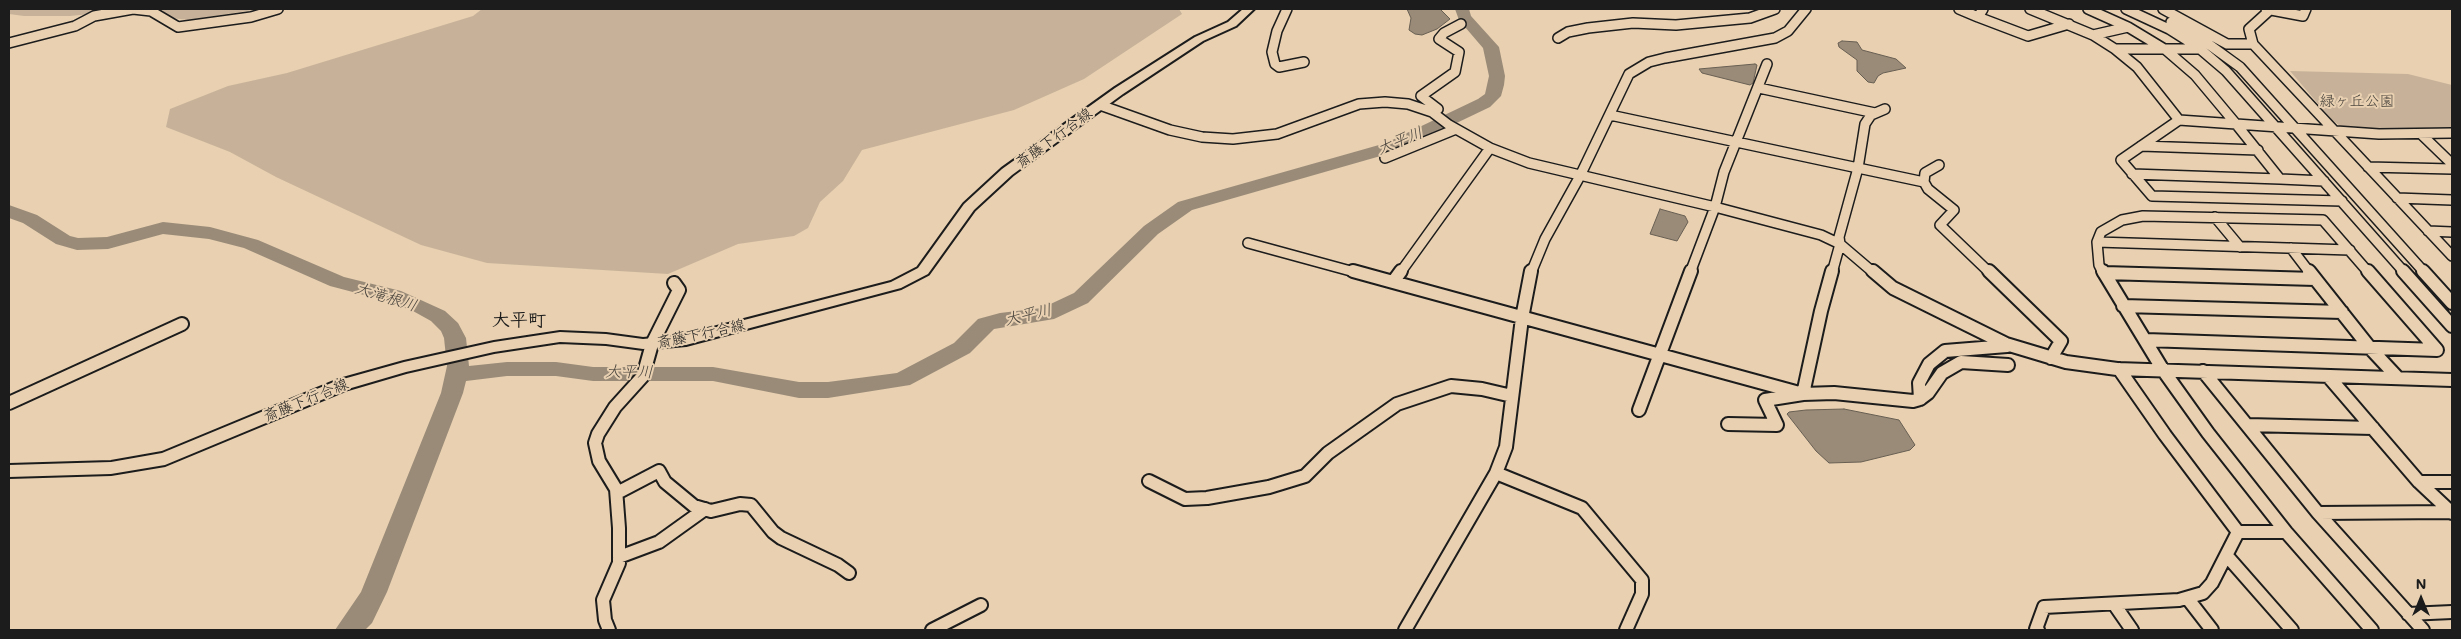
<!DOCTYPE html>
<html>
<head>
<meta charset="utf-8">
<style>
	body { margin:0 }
	#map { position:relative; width:2461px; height:639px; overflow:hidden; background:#e8d0b1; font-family:Mali,sans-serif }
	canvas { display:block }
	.frame { position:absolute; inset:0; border:10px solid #1c1c1c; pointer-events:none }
	.north { position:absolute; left:2396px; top:574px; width:50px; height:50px; -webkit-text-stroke:4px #e8d0b1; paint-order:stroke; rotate:0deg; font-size:14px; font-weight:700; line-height:20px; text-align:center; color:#1c1c1c }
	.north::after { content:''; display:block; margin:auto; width:18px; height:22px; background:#1c1c1c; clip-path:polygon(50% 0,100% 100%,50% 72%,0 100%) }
</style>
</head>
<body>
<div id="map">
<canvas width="2461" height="639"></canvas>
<div class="frame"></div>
<div class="north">N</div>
</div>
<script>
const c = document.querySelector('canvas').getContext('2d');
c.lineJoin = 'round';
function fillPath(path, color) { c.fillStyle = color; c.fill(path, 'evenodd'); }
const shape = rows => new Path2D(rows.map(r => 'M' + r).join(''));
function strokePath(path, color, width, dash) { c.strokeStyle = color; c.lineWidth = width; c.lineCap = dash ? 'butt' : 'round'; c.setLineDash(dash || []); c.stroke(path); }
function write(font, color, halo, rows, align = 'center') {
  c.font = font + ' Mali,"Klee One",sans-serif'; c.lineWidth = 4; c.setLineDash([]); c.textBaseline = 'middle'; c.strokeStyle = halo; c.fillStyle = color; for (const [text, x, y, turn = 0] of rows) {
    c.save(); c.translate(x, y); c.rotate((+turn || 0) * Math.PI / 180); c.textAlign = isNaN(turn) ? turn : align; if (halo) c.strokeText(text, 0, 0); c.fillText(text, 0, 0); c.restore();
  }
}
fillPath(shape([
	[9,9,140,9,70,16,24,16,9,14],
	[144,9,259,9,189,20,171,18,161,9],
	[482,9,1179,9,1182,14,1084,79,1014,110,862,150,843,181,820,202,808,228,794,236,738,244,668,274,487,263,421,245,276,177,230,152,166,127,170,109,228,86,287,73,473,16],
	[2290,71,2408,74,2452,85,2452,128,2352,129,2340,126,2332,120]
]), '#c7b299');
const water = shape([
	[1407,9,1440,9,1450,19,1437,29,1422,35,1415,34,1409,30,1411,18,1407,9],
	[1842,41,1857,42,1862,50,1896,59,1906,68,1883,73,1878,76,1874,83,1868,82,1857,71,1857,60,1839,47,1838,43,1842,41],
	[1755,64,1757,65,1753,83,1750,85,1702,73,1699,69,1755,64],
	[1660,209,1685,216,1688,222,1677,241,1650,234,1660,209],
	[1844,409,1899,420,1915,445,1910,450,1861,462,1829,463,1816,451,1787,414,1789,412,1806,410,1844,409]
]);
fillPath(water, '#9a8b78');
strokePath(water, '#685f53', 1);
fillPath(shape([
	[1455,9,1469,9,1471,16,1499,47,1505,76,1504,85,1501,96,1490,107,1398,151,1192,210,1158,234,1088,303,1054,319,994,329,970,353,910,385,828,398,799,398,713,381,593,381,556,376,507,376,466,381,463,393,387,592,372,623,365,630,335,630,361,592,441,393,447,366,444,338,441,331,431,321,413,311,387,301,330,286,244,248,209,239,163,234,108,249,77,250,56,244,23,223,9,218,9,205,37,215,70,236,78,238,107,237,163,222,210,227,258,240,344,277,401,291,445,311,458,323,466,338,469,366,507,362,556,362,593,367,713,367,799,382,828,382,897,373,954,343,978,319,1000,313,1042,308,1074,293,1144,226,1178,202,1386,143,1478,99,1485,94,1489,76,1483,48,1459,20,1455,9]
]), '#9a8b78');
const minorFar1 = shape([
	[1287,9,1277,31,1272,52,1275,64,1279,67,1304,62],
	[1959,9,1978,17],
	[1983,9,1978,17,2028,36,2069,24],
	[2030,9,2093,35,2115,49,2137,67,2179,120],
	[2088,9,2128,27,2166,50,2195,75,2236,124,2179,120,2121,160,2152,196,2342,201],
	[2126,9,2169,29,2199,48,2226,71,2405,273],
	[2163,9,2227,44,2253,44],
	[2266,9,2303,16,2306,9],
	[2271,9,2249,29,2253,44,2452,256],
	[2171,22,2200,38,2240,67,2425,273],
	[2093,35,2128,27],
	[1558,38,1568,32,1588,28,1633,23,1676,25,1750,18,1775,9],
	[9,43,75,26,94,16,133,9,151,11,178,27,251,17,278,9],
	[2115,49,2200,49],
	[1759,88,1875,113],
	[1100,105,1170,130,1202,137,1233,139,1277,134,1359,104,1385,102,1408,104,1432,112,1449,125,1490,148,1529,163,1715,207,1821,235,1840,244,1874,273],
	[1438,109,1421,96,1455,72,1459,52,1439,39,1444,33,1461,24],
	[1885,109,1871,115,1865,124,1858,168,1924,182],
	[1610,115,1858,168,1839,237,1840,244,1832,273],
	[2421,134,2452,164],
	[2141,146,2258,150],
	[1385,158,1456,129],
	[1939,165,1925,173,1924,182,1928,189,1954,210,1940,225,1990,273],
	[2368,167,2452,169],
	[2132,174,2280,179,2236,124,2379,134,2452,133],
	[2280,179,2324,181],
	[2397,198,2452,200],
	[2215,217,2240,247],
	[2428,231,2452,232],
	[2097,242,2350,250],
	[1248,243,1358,273],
	[2291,248,2310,273],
	[1400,273,1490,148],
	[1531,273,1545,239,1580,176,1629,74,1649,62,1665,58,1775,38,1788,31,1806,9],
	[1690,273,1715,207,1724,172,1767,64],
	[2103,273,2099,265,2097,242,2101,232,2122,220,2143,216,2323,220,2369,273]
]);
const minor = shape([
	[1353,271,1393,282],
	[1401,271,1393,282,1803,394,1821,311,1832,271],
	[1873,271,1893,288,2006,344,2066,362,2117,369,2452,380],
	[1989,271,2061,341,2051,358],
	[2103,271,2163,370,2208,433,2286,532,2372,630],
	[2309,271,2370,348,2398,378],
	[2403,271,2452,326],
	[2423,271,2452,303],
	[2104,273,2315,279],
	[2123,306,2342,312],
	[2146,340,2437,350,2368,271],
	[2119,369,2165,435,2238,532],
	[2203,371,2318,513,2423,630],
	[2328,376,2419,482,2452,513],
	[1920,399,1928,393,1942,373,1961,362,2008,365],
	[9,403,182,324],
	[1639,410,1691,271],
	[1728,424,1777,425,1765,400,1803,394,1834,393,1913,401,1920,399,1919,383,1929,364,1945,351,2007,346],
	[2247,425,2373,428],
	[1496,473,1582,508,1642,580,1642,594,1626,630],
	[1149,481,1185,499,1207,498,1269,487,1305,476,1328,453,1397,404,1451,386,1482,389,1512,396],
	[2419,482,2452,482],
	[617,493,659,471,665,482,694,506,711,511,740,504,751,505,773,532,781,538,838,565,849,573],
	[2318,513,2451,512],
	[2227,556,2292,630],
	[619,557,659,542,705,509],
	[2188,599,2212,630],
	[2114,604,2132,630],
	[2408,614,2452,612],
	[609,630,605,620,603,600,619,563,619,528,616,489,599,461,595,443,598,434,615,407,643,376,652,344,679,290,674,283],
	[932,630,981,605],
	[1405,630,1496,473,1506,447,1522,318,1531,271],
	[2038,630,2036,629,2044,607,2179,600,2203,593,2212,583,2238,532,2286,532]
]);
const major = shape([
	[1243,9,1254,9,1236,26,1203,41,1123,94,1012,175,974,210,928,274,901,288,686,345,643,349,606,344,560,342,494,352,406,372,348,389,165,465,111,474,9,477,9,465,111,462,162,453,336,381,404,362,494,342,560,332,606,334,643,339,686,335,891,282,918,268,964,204,1002,169,1115,88,1195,37,1228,22,1243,9]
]);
strokePath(minorFar1, '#1c1c1c', 12);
strokePath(minor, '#1c1c1c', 16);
strokePath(major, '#1c1c1c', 4);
strokePath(minorFar1, '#e8d0b1', 9);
strokePath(minor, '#e8d0b1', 12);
fillPath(major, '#e8d0b1');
write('15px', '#47423b', '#e8d0b1', [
	["緑ヶ丘公園",2357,101]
]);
write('15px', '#1c1c1c', '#e8d0b1', [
	["斎藤下行合線",1054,138,-36],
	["斎藤下行合線",701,334,-12],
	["斎藤下行合線",306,400,-22]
]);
write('italic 16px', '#48433c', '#e8d0b1', [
	["大平川",1400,141,-22],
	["大滝根川",386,297,17],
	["大平川",1028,315,-13],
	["大平川",629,372,1]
]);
write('bold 18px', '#1c1c1c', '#e8d0b1', [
	["大平町",519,320]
]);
</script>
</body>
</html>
